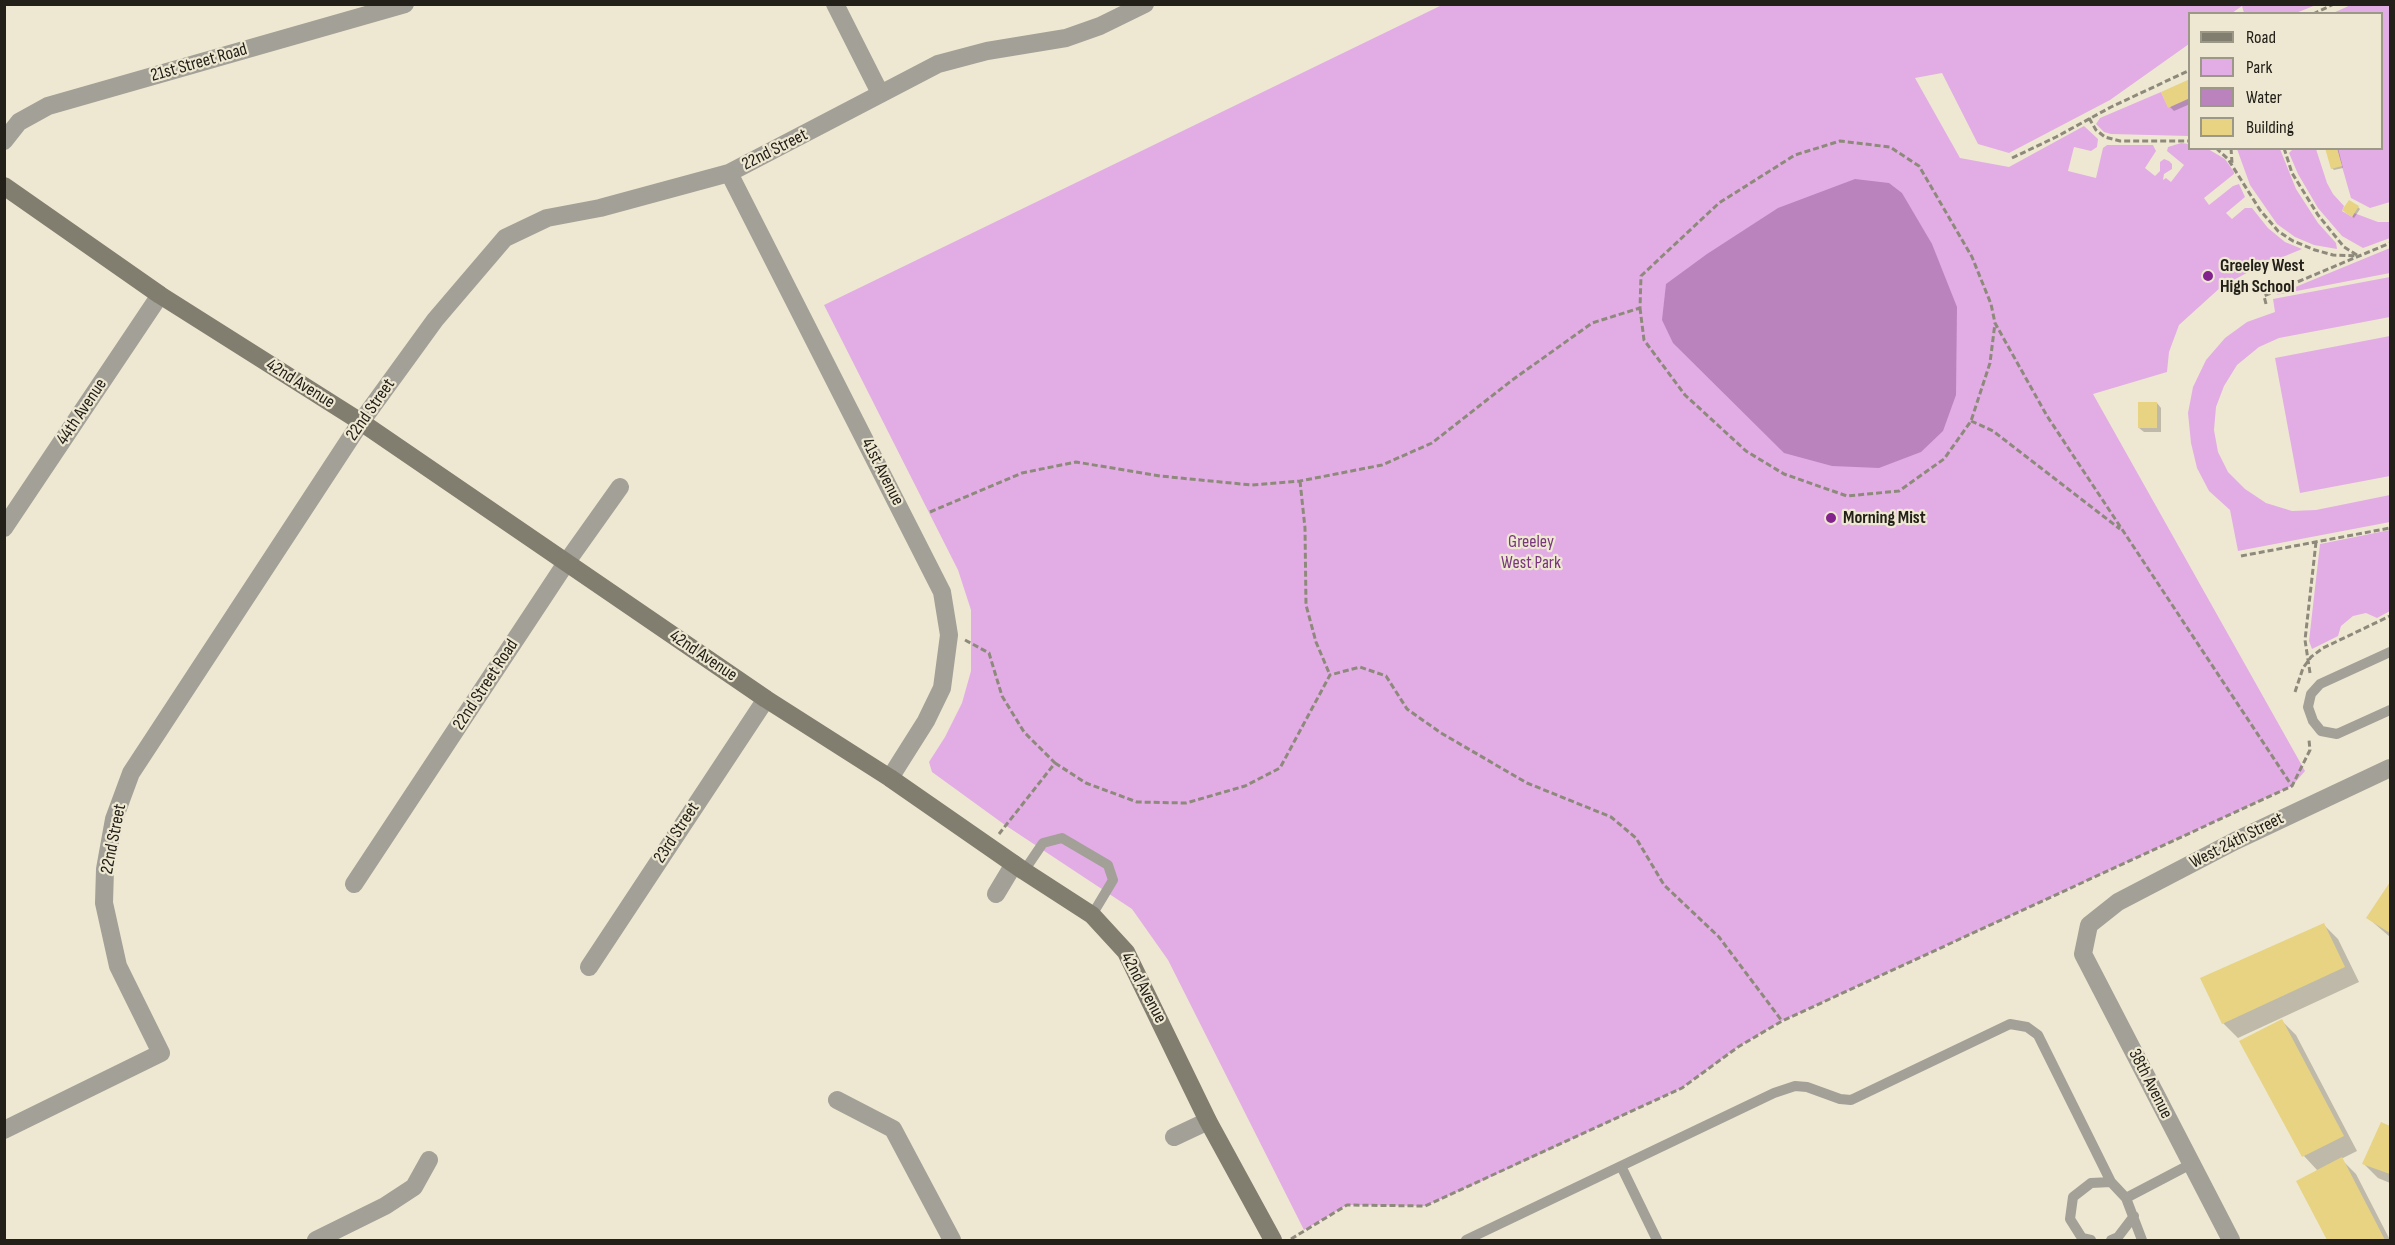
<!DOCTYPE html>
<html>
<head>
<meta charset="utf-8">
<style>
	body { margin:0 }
	#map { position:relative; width:2395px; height:1245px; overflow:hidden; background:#eee8d2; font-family:"Sofia Sans Condensed",sans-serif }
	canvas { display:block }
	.frame { position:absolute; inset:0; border:6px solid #222018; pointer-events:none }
	.legend { position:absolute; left:2188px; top:12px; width:195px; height:138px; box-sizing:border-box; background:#eee8d2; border:2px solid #9c9888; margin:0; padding:8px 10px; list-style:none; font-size:18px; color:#222018 }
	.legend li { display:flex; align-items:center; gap:12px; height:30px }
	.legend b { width:30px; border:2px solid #9c9888 }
</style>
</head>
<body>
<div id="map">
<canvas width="2395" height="1245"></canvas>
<div class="frame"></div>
<ul class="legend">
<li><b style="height:8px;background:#817d6f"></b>Road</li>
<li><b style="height:16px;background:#e2ade5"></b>Park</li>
<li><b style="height:16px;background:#ba83be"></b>Water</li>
<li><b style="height:16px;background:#e7d382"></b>Building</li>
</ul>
</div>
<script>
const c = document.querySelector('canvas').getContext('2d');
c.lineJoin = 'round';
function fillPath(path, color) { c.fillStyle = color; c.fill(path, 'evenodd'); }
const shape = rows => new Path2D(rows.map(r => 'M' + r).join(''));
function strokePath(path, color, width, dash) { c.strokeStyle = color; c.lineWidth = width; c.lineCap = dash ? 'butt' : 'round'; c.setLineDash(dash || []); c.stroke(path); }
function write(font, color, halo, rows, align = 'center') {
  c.font = font + ' "Sofia Sans Condensed",sans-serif'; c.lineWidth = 4.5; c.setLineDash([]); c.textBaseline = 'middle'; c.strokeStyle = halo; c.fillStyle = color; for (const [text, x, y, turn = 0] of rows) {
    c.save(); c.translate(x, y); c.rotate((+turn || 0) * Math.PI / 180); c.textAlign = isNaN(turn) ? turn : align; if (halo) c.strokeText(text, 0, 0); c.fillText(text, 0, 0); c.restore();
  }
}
fillPath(shape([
	[2353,4,2390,5,2390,202,2370,208,2351,198,2337,149,2382,148,2382,14,2333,13],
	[1442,5,2316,5,2296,13,2244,13,2242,6,2232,13,2190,14,2189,44,2110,100,2009,153,1978,144,1942,73,1915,78,1960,158,2009,167,2084,126,2098,139,2097,147,2091,151,2074,147,2068,171,2096,178,2103,148,2107,145,2153,145,2156,151,2145,168,2155,176,2160,171,2160,162,2164,159,2169,161,2172,164,2172,169,2164,174,2163,180,2166,178,2171,182,2184,165,2167,151,2168,147,2181,143,2189,144,2190,148,2208,149,2225,159,2234,172,2234,174,2204,198,2209,205,2233,186,2239,184,2245,197,2226,213,2232,219,2245,208,2252,208,2268,228,2285,242,2302,249,2254,269,2221,287,2179,325,2169,352,2167,372,2093,394,2305,771,2292,786,1782,1021,1738,1047,1682,1088,1484,1180,1425,1206,1347,1205,1304,1230,1168,960,1132,909,1005,825,932,772,929,762,945,737,962,703,971,671,971,610,958,570,824,305],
	[2161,92,2168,107,2189,98,2189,136,2111,134,2104,132,2096,124,2100,118],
	[2237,149,2280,149,2296,189,2318,223,2336,243,2337,249,2314,245,2295,237,2277,224,2250,185],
	[2293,149,2316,149,2327,183,2333,194,2344,206,2342,211,2352,217,2354,213,2378,222,2390,222,2390,238,2363,248,2342,236,2318,208,2298,174,2289,153],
	[2390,248,2390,273,2276,295],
	[2390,277,2390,317,2279,338,2259,347,2237,365,2224,386,2216,407,2214,430,2218,452,2228,472,2245,489,2266,503,2292,511,2316,510,2390,495,2390,522,2238,551,2230,510,2209,491,2197,468,2191,443,2188,413,2193,387,2206,360,2225,338,2247,322,2275,312,2273,299],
	[2390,336,2390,476,2300,493,2275,358],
	[2390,530,2390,611,2377,618,2366,613,2353,616,2341,626,2338,636,2312,649,2309,641,2320,544]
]), '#e2ade5');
fillPath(shape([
	[1855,179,1889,183,1902,193,1932,244,1957,307,1956,395,1943,431,1921,452,1879,468,1832,466,1784,453,1673,343,1662,320,1666,284,1707,254,1778,208]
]), '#ba83be');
fillPath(shape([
	[2190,81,2190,104,2174,111,2170,107],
	[2327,148,2338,148,2343,168,2334,170,2332,168],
	[2358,207,2360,209,2354,218,2345,212],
	[2157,403,2161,408,2161,432,2144,432,2139,428],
	[2390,884,2390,937,2368,918],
	[2323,924,2338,939,2359,982,2238,1038,2223,1023,2202,979],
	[2282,1021,2296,1035,2357,1151,2341,1159,2356,1174,2390,1240,2329,1240,2298,1181,2318,1171,2304,1156],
	[2381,1124,2390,1127,2390,1183,2378,1178,2364,1164]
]), '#0003');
fillPath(shape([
	[2190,79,2190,98,2168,108,2161,92],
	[2325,148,2337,148,2342,166,2331,169],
	[2349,200,2359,206,2352,217,2342,210],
	[2138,402,2157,402,2157,428,2138,428],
	[2390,882,2390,933,2366,918],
	[2324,923,2345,967,2222,1024,2200,978],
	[2282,1019,2344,1136,2302,1157,2239,1041],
	[2381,1122,2390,1126,2390,1174,2362,1164],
	[2342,1157,2385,1240,2327,1240,2296,1181]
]), '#e7d382');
strokePath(shape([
	[2313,14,2334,4],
	[2089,118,2096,130,2105,137,2120,141,2190,141],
	[2216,148,2228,159,2260,210,2278,231,2293,241,2315,250,2333,255,2358,256],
	[2231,148,2232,163],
	[2284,148,2292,173,2318,215,2344,247,2357,255],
	[2012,158,2056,137,2111,107,2190,70],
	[2266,304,2264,296,2390,243],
	[1640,308,1644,340,1685,395,1746,451,1784,474,1847,496,1899,491,1944,459,1971,421,1990,363,1995,323],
	[1971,421,1993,431,2120,529],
	[1300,481,1305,528,1306,605,1316,642,1330,675],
	[930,512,1022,473,1076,462,1160,476,1251,485,1300,481,1382,465,1432,443,1511,381,1592,323,1640,308,1641,276,1719,203,1795,155,1840,141,1890,147,1919,166,1972,257,1991,304,1995,323,2047,416,2292,786],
	[2241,556,2390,528],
	[965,640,989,653,1002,696,1024,732,1055,763,999,834],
	[2310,673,2305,640,2316,542],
	[2295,692,2303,668,2311,657,2323,648,2390,616],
	[1055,763,1086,783,1137,802,1186,803,1245,786,1280,768,1330,675,1360,667,1386,676,1407,709,1441,733,1527,783,1611,817,1636,838,1664,885,1719,937,1782,1021],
	[1291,1239,1347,1205,1425,1206,1682,1088,1738,1047,1782,1021,2292,786,2310,750,2309,740]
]), '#8e8a7b', 3, [6, 3]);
strokePath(shape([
	[2390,652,2320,684,2311,694,2308,707,2313,721,2321,731,2337,734,2390,710],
	[1024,871,1043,843,1062,838,1108,865,1113,880,1092,915],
	[1621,1166,1657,1240],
	[2126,1198,2191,1164],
	[1466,1240,1774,1093,1795,1086,1807,1087,1840,1099,1851,1100,2010,1024,2027,1027,2038,1035,2111,1182],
	[2091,1240,2082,1238,2070,1219,2073,1197,2091,1183,2111,1182,2126,1198,2142,1240],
	[2111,1240,2118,1237,2134,1216]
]), '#a2a097', 10);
strokePath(shape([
	[835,4,880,93],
	[4,141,19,122,48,106,405,4],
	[729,173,942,592,949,635,942,688,926,721,890,778],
	[4,528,160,295],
	[354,884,566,563,620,487],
	[996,894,1014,864],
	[589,967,766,699],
	[837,1100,893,1129,952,1240],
	[4,1130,161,1053,118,966,104,903,105,869,114,819,131,773,361,422,435,320,505,238,547,218,600,208,729,173,938,64,987,51,1066,38,1100,26,1145,4],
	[1174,1137,1208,1121],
	[316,1240,385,1206,414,1187,429,1160],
	[2231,1240,2083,954,2089,925,2118,902,2235,841,2390,768]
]), '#a2a097', 18);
strokePath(shape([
	[4,186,160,295,361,422,766,699,890,778,1024,871,1092,915,1126,952,1208,1121,1273,1240]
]), '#817d6f', 18);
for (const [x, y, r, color] of [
	[2208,276,6,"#84238d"],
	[1831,518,6,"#84238d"]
]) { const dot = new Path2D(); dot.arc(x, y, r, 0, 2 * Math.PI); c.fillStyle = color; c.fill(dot); strokePath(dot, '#eee8d2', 2); }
write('18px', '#222018', '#eee8d2', [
	["21st Street Road",199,63,-16],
	["22nd Street",775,150,-27],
	["42nd Avenue",300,384,32],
	["22nd Street",371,410,-55],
	["44th Avenue",82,412,-56],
	["41st Avenue",882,472,63],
	["42nd Avenue",703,656,34],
	["22nd Street Road",486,685,-57],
	["23rd Street",677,833,-57],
	["22nd Street",114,839,-79],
	["West 24th Street",2237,841,-27],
	["42nd Avenue",1143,988,62],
	["38th Avenue",2150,1084,63]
]);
write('bold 18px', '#222018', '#eee8d2', [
	["Greeley West",2220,266],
	["High School",2220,287],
	["Morning Mist",1843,518]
], 'left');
write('18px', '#79367e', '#eee8d2', [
	["Greeley",1531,542],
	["West Park",1531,563]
]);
</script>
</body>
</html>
